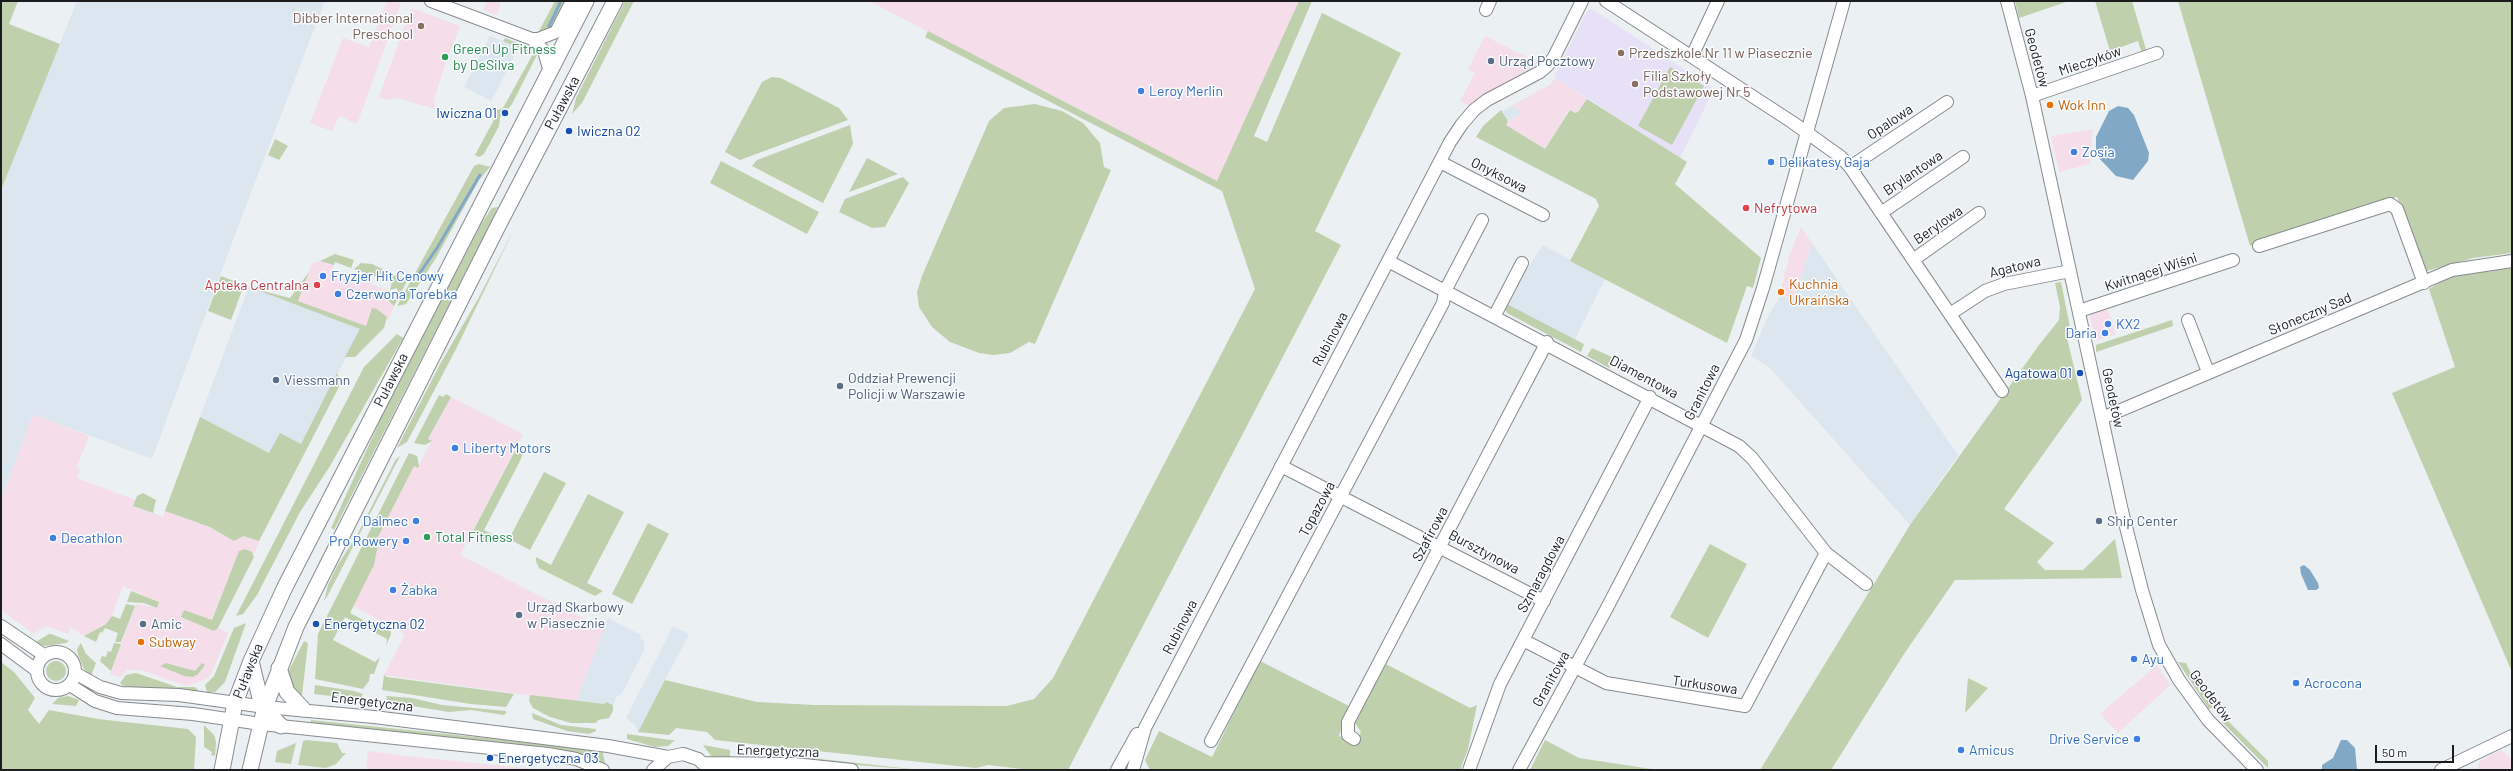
<!DOCTYPE html>
<html>
<head>
<meta charset="utf-8">
<style>
	body { margin:0 }
	#map { position:relative; width:2513px; height:771px; overflow:hidden; background:#ebf0f3; font-family:Barlow,sans-serif }
	canvas { display:block }
	.frame { position:absolute; inset:0; border:2px solid #1a1c1d; pointer-events:none }
	.scale { position:absolute; left:2375px; top:745px; width:79px; height:18px; box-sizing:border-box; border:2px solid #1a1c1d; border-top:0; padding-left:5px; font-size:12px; line-height:14px; white-space:nowrap; color:#1a1c1d; -webkit-text-stroke:3px #fafdff; paint-order:stroke }
</style>
</head>
<body>
<div id="map">
<canvas width="2513" height="771"></canvas>
<div class="frame"></div>
<div class="scale">50 m</div>
</div>
<script>
const c = document.querySelector('canvas').getContext('2d');
c.lineJoin = 'round';
function fillPath(path, color) { c.fillStyle = color; c.fill(path, 'evenodd'); }
const shape = rows => new Path2D(rows.map(r => 'M' + r).join(''));
function strokePath(path, color, width, dash) { c.strokeStyle = color; c.lineWidth = width; c.lineCap = dash ? 'butt' : 'round'; c.setLineDash(dash || []); c.stroke(path); }
function write(font, color, halo, rows, align = 'center') {
  c.font = font + ' Barlow,sans-serif'; c.lineWidth = 3; c.setLineDash([]); c.textBaseline = 'middle'; c.strokeStyle = halo; c.fillStyle = color; for (const [text, x, y, turn = 0] of rows) {
    c.save(); c.translate(x, y); c.rotate((+turn || 0) * Math.PI / 180); c.textAlign = isNaN(turn) ? turn : align; if (halo) c.strokeText(text, 0, 0); c.fillText(text, 0, 0); c.restore();
  }
}
fillPath(shape([
	[387,1,401,3,357,124,339,116,332,131,310,123,343,38,369,47],
	[487,1,501,1,497,15,483,10],
	[869,1,1299,1,1217,182],
	[411,8,460,26,443,71,434,100,435,109,398,98,385,100,379,97],
	[1485,36,1540,64,1470,106,1460,101,1475,73,1468,69],
	[1555,78,1587,99,1578,112,1575,113,1569,110,1545,149,1505,124,1522,113,1517,111,1513,105,1551,84],
	[2094,129,2092,133,2090,164,2059,172,2051,136],
	[1801,227,1812,243,1794,300,1778,294,1785,278,1783,277,1789,260,1788,259],
	[320,261,334,265,332,270,389,291,388,300,394,306,388,320,377,309,366,326,298,301,312,263],
	[2107,308,2116,334,2096,341,2089,314],
	[451,397,523,434,460,555,604,629,576,702,384,675,405,634,353,606,374,565,378,545,375,543,414,466,418,467,431,442,428,440],
	[33,414,89,436,77,467,80,469,77,478,135,500,133,506,163,517,165,511,210,527,234,541,243,536,259,541,254,554,247,549,239,551,211,621,184,610,181,617,214,631,218,628,228,633,211,674,206,679,186,686,142,670,127,670,120,677,110,674,136,604,157,608,159,602,123,586,110,621,84,636,70,627,68,634,46,626,34,634,1,610,1,500],
	[2157,665,2170,685,2118,733,2100,714],
	[2501,750,2512,760,2512,770,2477,770,2480,761],
	[368,751,407,756,543,770,366,770]
]), '#f5dde9');
fillPath(shape([
	[77,1,325,1,242,216,152,459,33,414,1,500,1,190],
	[490,36,519,47,491,101,464,87],
	[1513,105,1517,111,1520,109,1522,113,1508,121,1502,111],
	[1812,243,1958,455,1910,525,1769,367,1751,356,1768,316,1781,295,1794,300],
	[1543,245,1605,279,1575,339,1507,304,1523,275],
	[249,286,361,329,301,444,269,453,200,417],
	[608,618,641,635,640,638,644,642,644,651,621,695,617,696,613,705,606,702,604,704,576,702],
	[673,626,689,634,638,732,635,725,626,718]
]), '#dbe6ef');
fillPath(shape([
	[1592,9,1714,89,1680,158,1554,77,1587,11]
]), '#e6e1f7');
fillPath(shape([
	[1,1,18,1,9,24,60,44,1,190],
	[555,1,568,1,553,28,543,32,539,31],
	[625,1,634,1,582,103,572,114,576,98],
	[1299,1,1312,1,1254,136,1267,142,1322,13,1401,53,1315,231,1341,245,1068,770,1031,770,988,765,976,768,715,740,707,732,676,728,669,735,638,732,665,680,757,702,814,705,1007,706,1034,699,1053,678,1255,289,1222,191,925,37,928,31,1217,181],
	[2015,1,2069,1,2019,18],
	[2095,1,2132,1,2147,53,2142,54,2138,41,2110,51],
	[2178,1,2512,1,2512,253,2473,258,2423,272,2397,197,2250,246],
	[505,38,533,49,537,55,512,104,508,109,505,108,500,118,499,126,484,154,479,157,475,155,496,116,490,112,493,106,499,110,503,108,533,54,503,41],
	[1670,67,1704,86,1672,145,1638,126],
	[772,77,781,78,839,108,848,120,740,160,725,152,762,82],
	[1587,99,1687,162,1675,184,1761,258,1753,288,1747,286,1727,343,1570,261,1599,206,1596,199,1476,137,1483,126,1501,110,1508,121,1506,125,1545,149,1570,110,1575,113,1578,112],
	[1035,104,1062,111,1083,123,1100,143,1104,167,1111,170,1035,344,1029,342,1010,353,993,355,979,353,950,342,932,327,919,307,917,292,922,276,989,121,1004,108],
	[850,125,853,144,823,203,752,166,757,160],
	[275,139,288,146,279,160,268,155],
	[867,158,898,174,849,192],
	[721,161,819,212,807,234,710,183],
	[479,164,490,167,479,180,436,258,406,304,397,306,474,166],
	[903,177,909,183,885,227,872,228,839,212,845,199],
	[498,207,488,228,334,530,331,528,383,414,481,224,492,208],
	[515,227,456,349,407,442,397,448,439,366,478,299],
	[335,254,354,260,351,268,335,262,334,265,320,261],
	[361,263,372,264,407,281,394,306,388,300,398,297,397,288,390,290,392,282,354,269],
	[2512,268,2512,672,2392,393,2455,367,2429,289,2447,278,2477,271],
	[309,272,298,301,366,326,372,308,377,309,387,317,384,328,355,357,345,357,360,329,255,289,290,298],
	[221,276,244,285,231,320,208,311],
	[2061,282,2069,322,2070,334,2066,334,2082,400,2004,509,2054,543,2037,562,2045,570,2083,570,2115,539,2122,578,1955,580,1904,654,1831,770,1760,770,1910,525,2039,345,2059,320,2060,307,2055,283],
	[1507,304,1584,344,1581,352,1507,313,1505,308],
	[2172,320,2173,326,2096,352,2096,345],
	[397,334,403,338,330,466,300,512,257,595,243,614,236,616,364,367],
	[1592,348,1614,358,1609,368,1587,356],
	[337,373,341,383,259,541,243,536,234,541,210,527,165,511,200,417,269,453,280,433,301,444],
	[446,394,451,397,428,439,432,441,425,445,414,443,439,395,443,397],
	[518,445,524,448,521,459,484,530,500,538,489,542,472,533],
	[409,453,417,456,419,466,418,468,414,466,375,543,378,545,374,565,350,613,382,630,386,623,390,625,391,634,386,646,387,639,345,617,333,640,375,662,380,657,374,674,370,674,369,681,363,689,315,679,318,634],
	[400,456,328,595,324,601,328,585,337,566,356,537,396,459],
	[544,472,566,483,530,550,509,539],
	[143,493,156,500,153,513,133,506,137,496],
	[588,494,624,512,587,583,603,591,595,596,539,568,536,561,536,557,551,565],
	[648,523,669,534,632,604,612,594],
	[1710,544,1747,564,1708,638,1670,617],
	[245,549,252,552,254,557,218,628,214,631,181,617,184,610,212,620,239,551],
	[131,591,159,602,157,608,144,603,127,602],
	[126,604,135,606,121,642,115,642,118,633,105,628,102,633,100,632,96,642,84,636,106,624,112,616,120,619],
	[246,623,225,682,215,692,207,692,205,685,214,676,234,628],
	[49,634,51,634,69,641,66,643,45,646,34,643],
	[304,641,308,643,302,695,296,694,287,678,289,670],
	[81,643,86,654,96,663,91,676,84,669,78,655,77,649],
	[114,643,121,644,111,671,100,661,102,656,106,657,108,651,111,652],
	'46 671a10 10 0 1 1 20 0a10 10 0 1 1-20 0Z',
	[1260,661,1349,706,1339,736,1356,743,1361,732,1355,723,1386,664,1470,708,1477,705,1468,749,1460,770,1150,770,1145,760,1159,731,1212,757],
	[1,662,14,672,35,698,28,710,39,724,49,710,98,719,188,729,196,737,194,770,1,770],
	[2178,662,2186,663,2195,682,2213,707,2209,709],
	[166,663,195,671,202,663,205,665,198,674,193,677,184,676,160,666],
	[136,673,177,687,195,687,200,692,129,688,122,685,120,683,126,675],
	[384,675,387,677,514,694,506,707,471,704,382,690],
	[1968,678,1988,688,1965,713],
	[315,685,354,691,363,694,362,696,358,699,314,694],
	[530,695,604,704,606,702,613,705,613,711,609,718,598,720,596,723,571,723,550,717,533,708,529,701],
	[68,696,79,700,76,706,52,704,58,698],
	[386,696,412,698,442,705,506,711,506,713,504,715,471,710,449,712,388,702],
	[532,713,561,725,596,729,596,731,589,734,567,731,533,719],
	[2224,717,2268,761,2268,768,2222,722],
	[311,720,602,750,605,762,604,764,578,753,558,749,311,723],
	[204,725,214,735,216,742,215,756,211,755,212,752,204,747],
	[627,734,671,740,675,740,668,746,655,747,627,739],
	[306,740,337,743,342,753,346,753,336,764,326,768,298,765,303,741],
	[1545,740,1579,758,1658,770,1530,770],
	[296,743,291,764,275,762,277,751],
	[703,745,730,750,730,759,711,756],
	[803,757,920,770,781,759]
]), '#bfd0ac');
fillPath(shape([
	[2118,106,2128,108,2134,115,2149,153,2148,161,2133,180,2116,176,2096,155,2096,137,2109,111],
	[2304,565,2310,570,2318,583,2319,588,2316,590,2308,590,2301,574,2300,567],
	[2341,740,2347,740,2355,748,2357,770,2322,770,2322,765,2333,758]
]), '#81a9c6');
strokePath(shape([
	[549,26,561,1],
	[415,280,437,248,480,175]
]), '#81a9c6', 3);
const minor = shape([
	[431,1,532,39,538,39,556,32,572,1],
	[1606,1,1792,122,1841,157,1850,167,2002,391],
	[2007,1,2032,96,2122,511,2142,590,2159,645,2179,680,2208,720,2257,770],
	[1486,10,1490,1],
	[532,39,544,51,550,72],
	[1692,56,1718,1],
	[2032,96,2157,53],
	[1440,162,1543,215],
	[1850,167,1947,102],
	[1881,213,1963,157],
	[2259,246,2390,204,2397,209,2424,283],
	[1913,260,1979,213],
	[1388,261,1739,446,1752,458,1826,553,1866,584],
	[2079,311,2233,260],
	[1950,314,1985,291,2004,284,2070,271],
	[1495,315,1522,263],
	[2188,320,2208,372],
	[2102,418,2452,270,2512,261],
	[1281,466,1544,601],
	[1,626,44,655],
	[1523,640,1606,683,1745,706,1826,553],
	[1,644,36,670],
	'37 671a19 19 0 1 1 38 0a19 19 0 1 1-38 0Z',
	[75,673,100,687,121,693,179,695,265,707,374,717,608,746,668,757],
	[70,685,95,701,117,708,193,714,261,724,548,754,576,759,603,770],
	[1354,739,1348,735,1348,722,1547,342],
	[1211,741,1443,303,1445,291,1482,220],
	[704,763,794,764,852,770],
	[653,770,668,757,683,754,698,759,709,769],
	[1117,770,1137,734],
	[1133,770,1145,728,1450,142,1462,124,1474,110,1487,100,1540,72,1547,66,1554,57,1582,1],
	[1469,770,1500,684,1650,397],
	[1519,770,1608,606,1746,340,1763,288,1844,1],
	[2441,770,2512,736]
]);
const major = shape([
	[251,661,260,698,268,712,281,726],
	[279,668,287,692,303,709],
	[222,770,235,703,251,661,285,587,586,1],
	[250,770,265,707,296,627,498,226,615,1]
]);
strokePath(minor, '#878b8f', 14);
strokePath(major, '#878b8f', 17);
strokePath(minor, '#fff', 12);
strokePath(major, '#fff', 15);
for (const [x, y, r, color] of [
	[421,26,4,"#8d6e63"],
	[1621,53,4,"#8d6e63"],
	[445,57,4,"#2e9e5b"],
	[1491,61,4,"#5c6f8a"],
	[1635,84,4,"#8d6e63"],
	[1141,91,4,"#3f7fe0"],
	[2050,105,4,"#e8710a"],
	[505,113,4,"#1a4fb4"],
	[569,131,4,"#1a4fb4"],
	[2074,152,4,"#3f7fe0"],
	[1771,162,4,"#3f7fe0"],
	[1746,208,4,"#e0444e"],
	[323,276,4,"#3f7fe0"],
	[317,285,4,"#e0444e"],
	[1781,292,4,"#e8710a"],
	[338,294,4,"#3f7fe0"],
	[2108,324,4,"#3f7fe0"],
	[2105,333,4,"#3f7fe0"],
	[2080,373,4,"#1a4fb4"],
	[276,380,4,"#5c6f8a"],
	[840,386,4,"#5c6f8a"],
	[455,448,4,"#3f7fe0"],
	[416,521,4,"#3f7fe0"],
	[2099,521,4,"#5c6f8a"],
	[427,537,4,"#2e9e5b"],
	[53,538,4,"#3f7fe0"],
	[406,541,4,"#3f7fe0"],
	[393,590,4,"#3f7fe0"],
	[519,615,4,"#5c6f8a"],
	[143,624,4,"#5c6f8a"],
	[316,624,4,"#1a4fb4"],
	[141,642,4,"#e8710a"],
	[2134,659,4,"#3f7fe0"],
	[2296,683,4,"#3f7fe0"],
	[2137,739,4,"#3f7fe0"],
	[1961,750,4,"#3f7fe0"],
	[490,758,4,"#1a4fb4"]
]) { const dot = new Path2D(); dot.arc(x, y, r, 0, 2 * Math.PI); c.fillStyle = color; c.fill(dot); strokePath(dot, '#fafdff', 1.5); }
write('14px', '#785e54', '#fafdff', [
	["Dibber International",413,18,"right"],
	["Preschool",413,34,"right"],
	["Przedszkole Nr 11 w Piasecznie",1629,53],
	["Filia Szkoły",1643,76],
	["Podstawowej Nr 5",1643,92]
], 'left');
write('14px', '#27864d', '#fafdff', [
	["Green Up Fitness",453,49],
	["by DeSilva",453,65],
	["Total Fitness",435,537]
], 'left');
write('14px', '#1a1c1d', '#fafdff', [
	["Geodetów",2037,58,75],
	["Mieczyków",2090,61,-19],
	["Puławska",562,103,-62],
	["Opalowa",1890,122,-34],
	["Brylantowa",1913,173,-34],
	["Onyksowa",1499,175,27],
	["Berylowa",1938,225,-35],
	["Agatowa",2015,267,-14],
	["Kwitnącej Wiśni",2151,272,-18],
	["Słoneczny Sad",2310,314,-23],
	["Rubinowa",1330,339,-62],
	["Diamentowa",1644,377,28],
	["Puławska",391,380,-63],
	["Granitowa",1702,392,-63],
	["Geodetów",2113,398,78],
	["Topazowa",1317,509,-62],
	["Szafirowa",1430,534,-62],
	["Bursztynowa",1484,552,28],
	["Szmaragdowa",1541,574,-62],
	["Rubinowa",1180,627,-63],
	["Puławska",248,671,-68],
	["Granitowa",1551,679,-61],
	["Turkusowa",1705,685,8],
	["Geodetów",2211,696,53],
	["Energetyczna",372,702,7],
	["Energetyczna",778,751,2]
]);
write('14px', '#4e5e75', '#fafdff', [
	["Urząd Pocztowy",1499,61],
	["Oddział Prewencji",848,378],
	["Policji w Warszawie",848,394],
	["Viessmann",284,380],
	["Ship Center",2107,521],
	["Urząd Skarbowy",527,607],
	["w Piasecznie",527,623],
	["Amic",151,624]
], 'left');
write('14px', '#366cbe', '#fafdff', [
	["Leroy Merlin",1149,91],
	["Zosia",2082,152],
	["Delikatesy Gaja",1779,162],
	["Fryzjer Hit Cenowy",331,276],
	["Czerwona Torebka",346,294],
	["KX2",2116,324],
	["Daria",2097,333,"right"],
	["Liberty Motors",463,448],
	["Dalmec",408,521,"right"],
	["Decathlon",61,538],
	["Pro Rowery",398,541,"right"],
	["Żabka",401,590],
	["Ayu",2142,659],
	["Acrocona",2304,683],
	["Drive Service",2129,739,"right"],
	["Amicus",1969,750]
], 'left');
write('14px', '#c56008', '#fafdff', [
	["Wok Inn",2058,105],
	["Kuchnia",1789,284],
	["Ukraińska",1789,300],
	["Subway",149,642]
], 'left');
write('14px', '#164399', '#fafdff', [
	["Iwiczna 01",497,113,"right"],
	["Iwiczna 02",577,131],
	["Agatowa 01",2072,373,"right"],
	["Energetyczna 02",324,624],
	["Energetyczna 03",498,758]
], 'left');
write('14px', '#be3a42', '#fafdff', [
	["Nefrytowa",1754,208],
	["Apteka Centralna",309,285,"right"]
], 'left');
</script>
</body>
</html>
